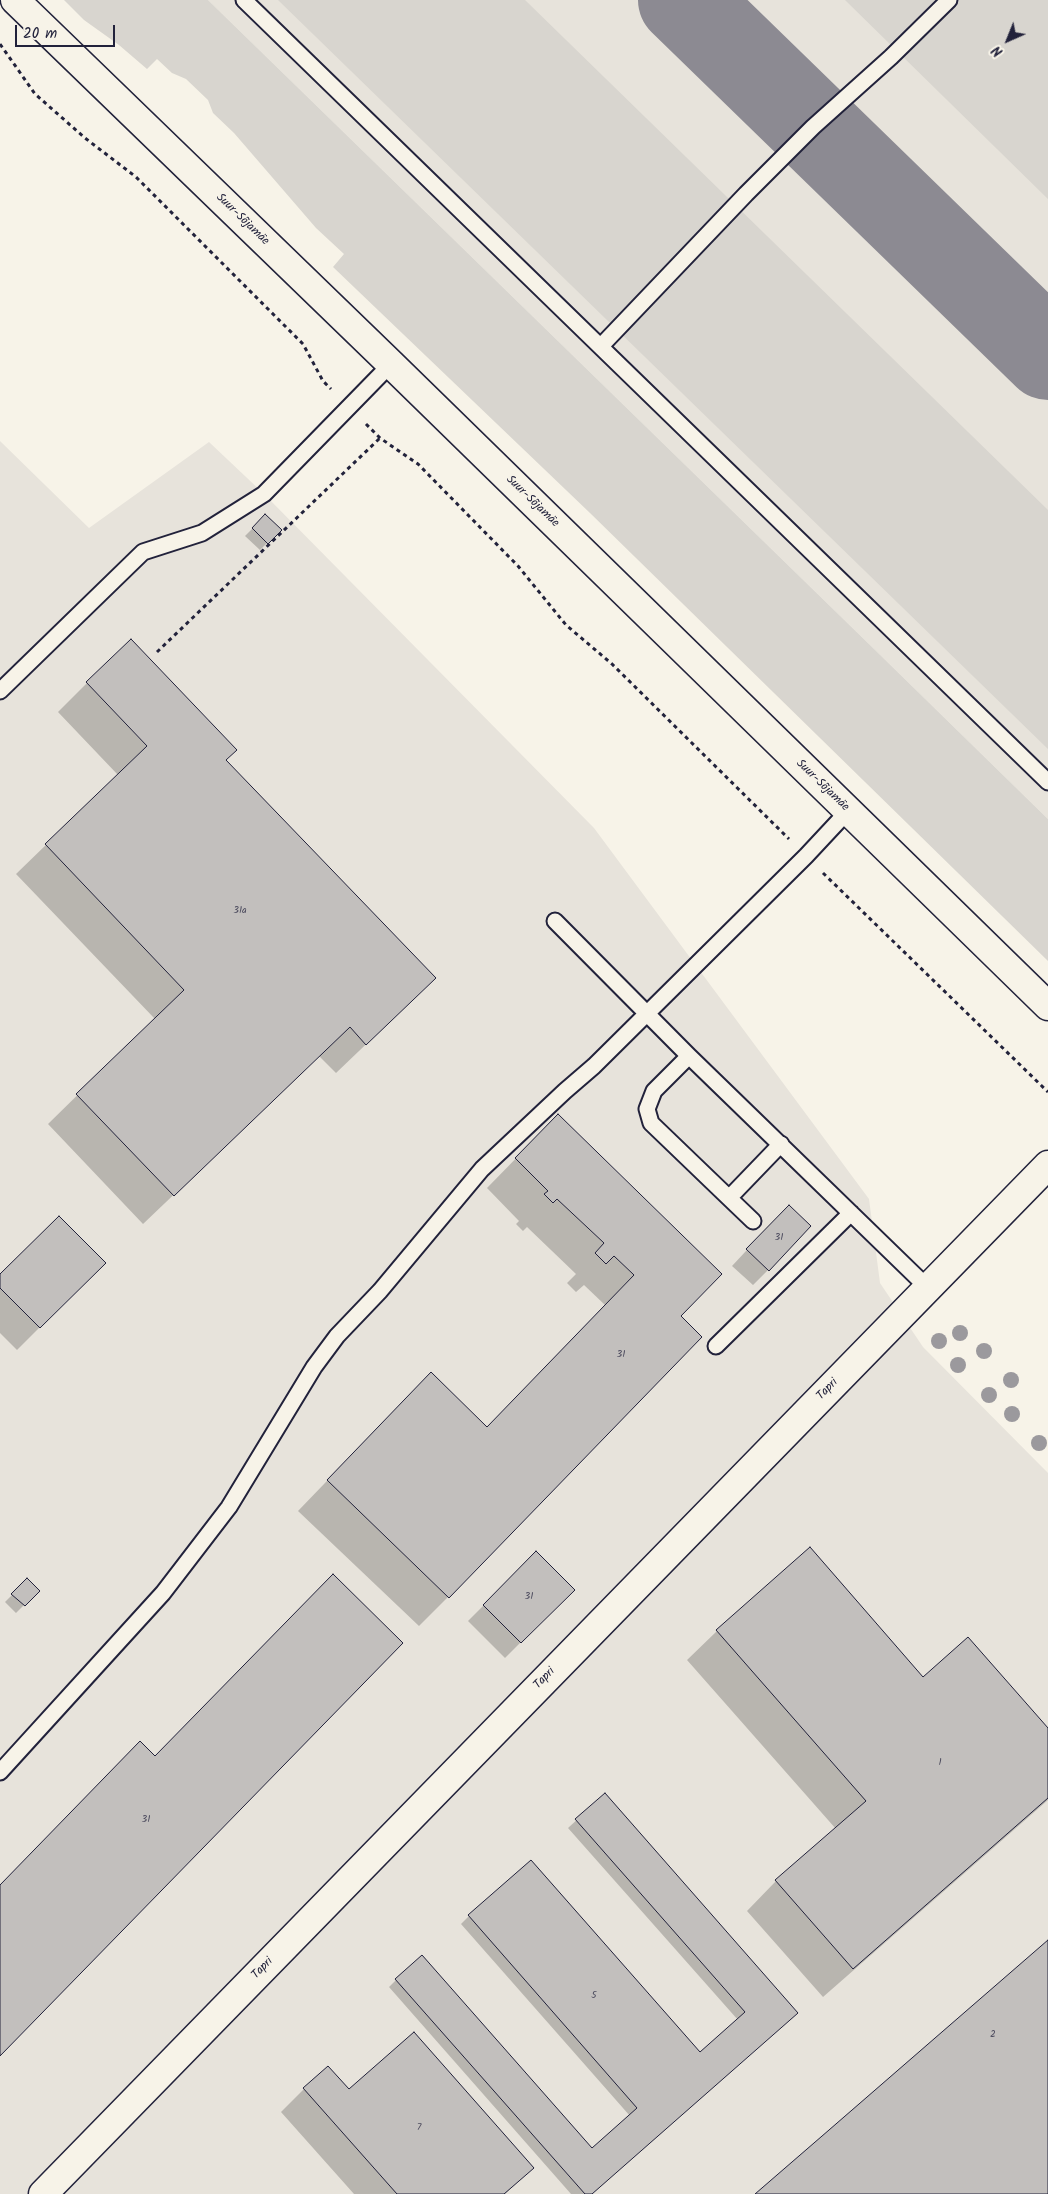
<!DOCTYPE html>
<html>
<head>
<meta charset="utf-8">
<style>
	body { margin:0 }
	#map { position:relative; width:1048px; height:2194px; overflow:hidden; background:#f7f3e8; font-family:Kalam,sans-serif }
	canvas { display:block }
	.north { position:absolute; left:983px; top:15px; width:50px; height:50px; -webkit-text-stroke:4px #f7f3e8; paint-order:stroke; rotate:224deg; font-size:14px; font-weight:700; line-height:20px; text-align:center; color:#22223b }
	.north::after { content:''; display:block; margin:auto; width:18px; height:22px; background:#22223b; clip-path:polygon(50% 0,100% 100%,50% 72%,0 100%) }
	.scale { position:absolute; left:15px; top:25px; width:100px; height:22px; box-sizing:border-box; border:2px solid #22223b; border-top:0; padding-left:6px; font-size:15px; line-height:18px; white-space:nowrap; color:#22223b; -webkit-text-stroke:4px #f7f3e8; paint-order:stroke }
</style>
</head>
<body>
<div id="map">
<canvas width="1048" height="2194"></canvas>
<div class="north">N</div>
<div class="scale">20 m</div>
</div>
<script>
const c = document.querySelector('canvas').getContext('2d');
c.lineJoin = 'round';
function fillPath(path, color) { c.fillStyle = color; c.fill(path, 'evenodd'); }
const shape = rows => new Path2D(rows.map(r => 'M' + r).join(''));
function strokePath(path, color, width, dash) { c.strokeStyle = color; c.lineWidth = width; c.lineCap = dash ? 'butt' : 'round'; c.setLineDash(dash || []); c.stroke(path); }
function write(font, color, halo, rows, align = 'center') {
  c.font = font + ' Kalam,sans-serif'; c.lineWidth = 4; c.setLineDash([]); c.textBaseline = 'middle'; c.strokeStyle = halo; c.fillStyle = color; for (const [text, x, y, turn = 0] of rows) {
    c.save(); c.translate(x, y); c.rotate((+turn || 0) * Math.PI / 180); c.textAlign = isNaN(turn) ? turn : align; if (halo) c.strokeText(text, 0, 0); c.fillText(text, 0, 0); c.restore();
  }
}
fillPath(shape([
	[208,0,1048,0,1048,819,869,644],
	[0,441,89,528,209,442,264,494,594,828,869,1199,880,1283,923,1347,1048,1473,1048,2194,0,2194]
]), '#e7e3db');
fillPath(shape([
	[64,0,208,0,869,644,1048,819,1048,961,590,513,333,267,344,254,316,228,234,133,213,113,208,100,186,79,172,73,157,59,147,69,119,45,84,20],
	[278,0,525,0,1048,510,1048,749],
	[845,0,1048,0,1048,199]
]), '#d8d5cf');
fillPath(shape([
	[265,516,280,530,260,550,245,536],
	[87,683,225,760,405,1007,336,1073,319,1056,143,1224,48,1124,155,1019,16,874,118,775,58,712],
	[529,1145,679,1316,448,1597,419,1626,298,1511,402,1403,487,1428,605,1305,584,1285,576,1292,567,1283,576,1274,527,1227,523,1231,516,1224,519,1221,487,1188],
	[773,1222,768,1270,753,1285,732,1266],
	[104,1263,17,1350,0,1333,0,1276],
	[536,1553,573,1590,505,1658,468,1621],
	[27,1580,38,1591,16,1613,5,1602],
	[717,1631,923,1678,1048,1730,1048,1800,823,1997,747,1911,776,1881,836,1829,687,1660],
	[604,1795,796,2013,592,2194,571,2194,389,1987,396,1980,592,2150,630,2116,461,1924,469,1916,531,1862,700,2054,738,2020,568,1828],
	[304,2089,349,2091,532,2168,505,2194,354,2194,281,2112]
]), '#0003');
strokePath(shape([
	[683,0,1048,355]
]), '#8c8a92', 90);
const building = shape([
	[265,514,282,530,268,544,252,528,265,514],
	[131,639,237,750,226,760,436,978,366,1045,350,1027,174,1196,76,1094,184,990,45,844,147,746,86,682,131,639],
	[558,1114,722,1274,681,1316,702,1337,449,1598,327,1480,431,1372,487,1427,634,1275,614,1256,606,1264,595,1253,604,1243,557,1199,553,1203,544,1194,548,1191,515,1158,558,1114],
	[789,1205,811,1226,769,1271,746,1249,789,1205],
	[59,1216,106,1263,40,1328,0,1288,0,1274,59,1216],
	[810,1547,923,1677,968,1637,1048,1728,1048,1798,853,1969,775,1880,866,1801,716,1630,810,1547],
	[536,1551,575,1590,521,1643,483,1605,536,1551],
	[333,1574,403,1643,0,2056,0,1885,140,1741,155,1756,333,1574],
	[27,1578,40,1591,25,1606,11,1594,27,1578],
	[605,1793,798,2013,592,2194,585,2194,395,1979,422,1955,592,2148,637,2108,468,1915,531,1860,700,2052,745,2012,575,1819,605,1793],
	[1048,1940,1048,2194,755,2194,829,2130,1048,1940],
	[414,2032,534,2168,504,2194,397,2194,303,2088,328,2066,349,2089,414,2032]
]);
fillPath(building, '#c2bfbd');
strokePath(building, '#22223b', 1);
const service = shape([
	[244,0,1048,782],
	[601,346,746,194,813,127,891,57,949,0],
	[0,691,143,552,202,533,264,494,391,364],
	[555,921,689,1056,928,1288],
	[689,1056,654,1091,647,1109,651,1123,729,1198,781,1144],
	[729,1198,753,1221],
	[716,1346,851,1213],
	[0,1772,163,1593,229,1507,314,1367,337,1336,380,1291,482,1169,565,1091,594,1066,806,856,848,811]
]);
const minor = shape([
	[43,2194,1048,1165]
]);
const secondary = shape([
	[15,0,391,364,1048,1006]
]);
strokePath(service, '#22223b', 19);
strokePath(minor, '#22223b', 31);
strokePath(secondary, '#22223b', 31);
strokePath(shape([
	[0,44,35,94,85,138,136,177,303,344,323,381,331,389],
	[366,424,380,438,418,464,518,566,566,625,612,664,789,839],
	[157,652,380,438],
	[823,873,1048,1092]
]), '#22223b', 3, [4, 4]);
strokePath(service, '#f7f3e8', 15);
strokePath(minor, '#f7f3e8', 28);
strokePath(secondary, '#f7f3e8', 28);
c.fillStyle = '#9b999d';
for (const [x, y] of [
	[960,1333],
	[939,1341],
	[984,1351],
	[958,1365],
	[1011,1380],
	[989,1395],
	[1012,1414],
	[1039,1443]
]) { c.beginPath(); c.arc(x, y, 8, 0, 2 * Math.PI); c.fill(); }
write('10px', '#4a495c', null, [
	["31a",240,911],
	["31",779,1238],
	["31",621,1355],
	["31",529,1597],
	["1",940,1763],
	["31",146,1820],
	["5",594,1996],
	["2",993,2035],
	["7",419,2128]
]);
write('12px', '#22223b', '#f7f3e8', [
	["Suur-Sõjamäe",242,220,44],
	["Suur-Sõjamäe",532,502,44],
	["Suur-Sõjamäe",822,786,44],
	["Tapri",828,1390,-46],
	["Tapri",545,1679,-46],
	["Tapri",263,1969,-46]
]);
</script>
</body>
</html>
